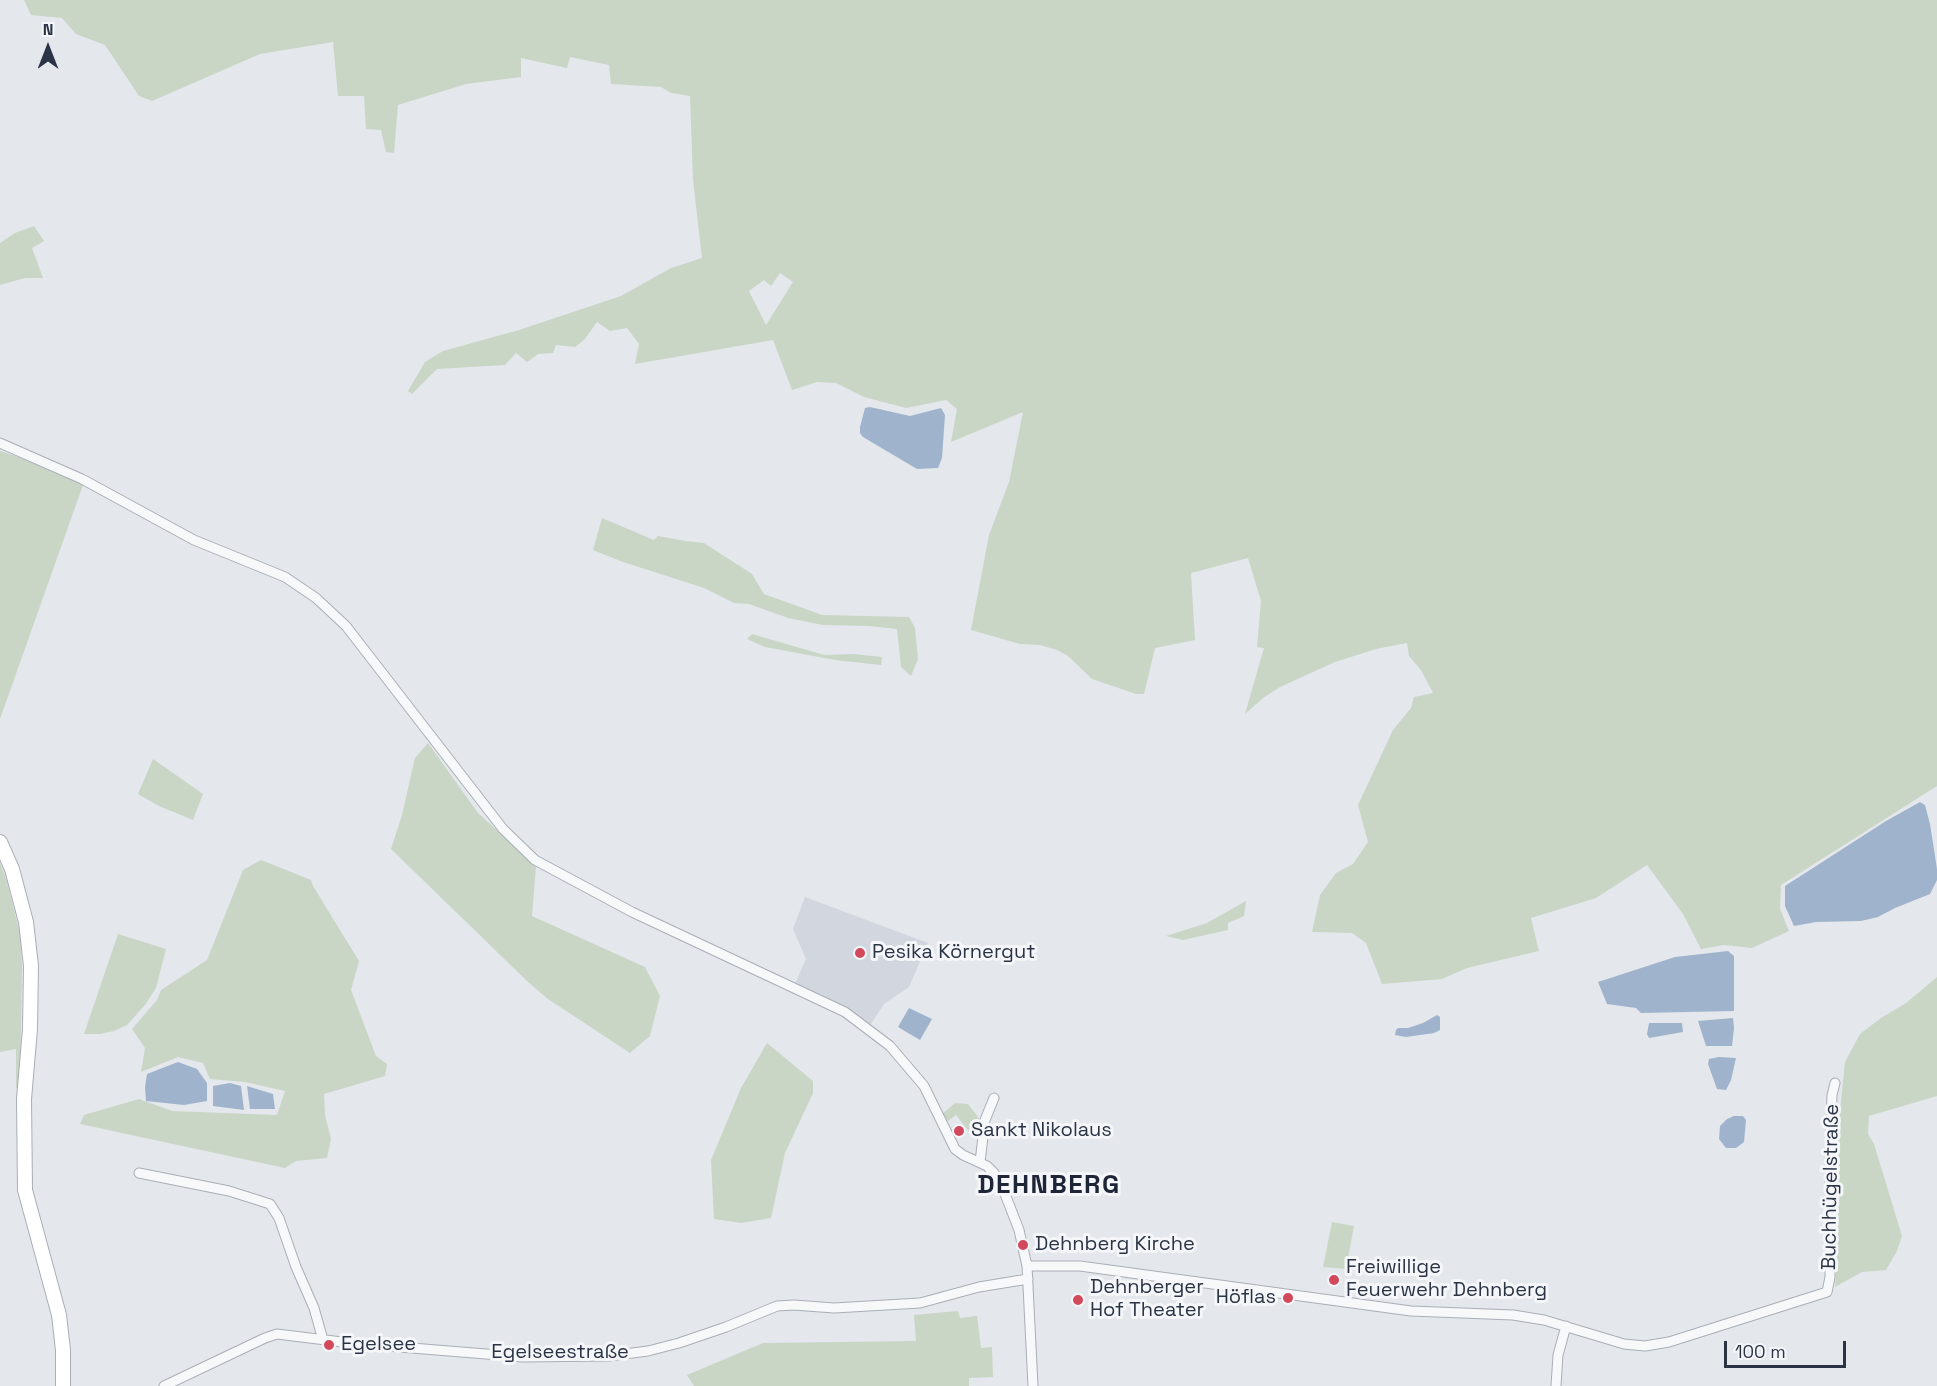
<!DOCTYPE html>
<html>
<head>
<meta charset="utf-8">
<style>
	body { margin:0 }
	#map { position:relative; width:1937px; height:1386px; overflow:hidden; background:#e4e7ec; font-family:"Space Grotesk",sans-serif }
	canvas { display:block }
	.north { position:absolute; left:18px; top:18px; width:60px; height:60px; -webkit-text-stroke:4px #f4f6f9; paint-order:stroke; rotate:0deg; font-size:16px; font-weight:700; line-height:24px; text-align:center; color:#2b3445 }
	.north::after { content:''; display:block; margin:auto; width:21px; height:27px; background:#2b3445; clip-path:polygon(50% 0,100% 100%,50% 72%,0 100%) }
	.scale { position:absolute; left:1724px; top:1341px; width:122px; height:27px; box-sizing:border-box; border:3px solid #2b3445; border-top:0; padding-left:8px; font-size:18px; line-height:21px; white-space:nowrap; color:#2b3445; -webkit-text-stroke:4px #f4f6f9; paint-order:stroke }
</style>
</head>
<body>
<div id="map">
<canvas width="1937" height="1386"></canvas>
<div class="north">N</div>
<div class="scale">100 m</div>
</div>
<script>
const c = document.querySelector('canvas').getContext('2d');
c.lineJoin = 'round';
function fillPath(path, color) { c.fillStyle = color; c.fill(path, 'evenodd'); }
const shape = rows => new Path2D(rows.map(r => 'M' + r).join(''));
function strokePath(path, color, width, dash) { c.strokeStyle = color; c.lineWidth = width; c.lineCap = dash ? 'butt' : 'round'; c.setLineDash(dash || []); c.stroke(path); }
function write(font, color, halo, rows, align = 'center') {
  c.font = font + ' "Space Grotesk",sans-serif'; c.lineWidth = 6; c.setLineDash([]); c.textBaseline = 'middle'; c.strokeStyle = halo; c.fillStyle = color; for (const [text, x, y, turn = 0] of rows) {
    c.save(); c.translate(x, y); c.rotate((+turn || 0) * Math.PI / 180); c.textAlign = isNaN(turn) ? turn : align; if (halo) c.strokeText(text, 0, 0); c.fillText(text, 0, 0); c.restore();
  }
}
fillPath(shape([
	[805,897,928,943,909,987,884,1004,869,1027,794,986,806,959,793,929]
]), '#d2d6de');
fillPath(shape([
	[24,0,1937,0,1937,786,1781,885,1780,909,1789,931,1752,948,1724,945,1701,949,1683,914,1647,865,1596,898,1531,918,1539,951,1467,968,1442,979,1382,984,1366,943,1352,933,1312,932,1320,895,1336,873,1353,864,1368,842,1358,805,1393,730,1411,708,1414,697,1433,693,1421,670,1409,656,1407,643,1376,649,1335,662,1280,687,1263,698,1245,714,1264,648,1257,647,1261,601,1248,558,1191,573,1195,640,1155,648,1144,694,1136,694,1092,679,1068,656,1057,650,1040,645,1020,644,971,630,989,535,1009,482,1023,412,951,442,957,409,946,400,906,408,864,397,836,383,817,382,792,390,773,340,635,364,639,344,627,328,610,331,597,322,585,339,575,347,556,345,553,353,538,354,527,362,516,353,505,365,437,369,412,394,408,391,425,362,443,351,519,330,621,296,671,268,702,258,693,180,690,96,671,93,661,87,611,84,609,65,570,57,567,68,521,58,521,77,466,84,398,105,394,153,386,152,381,130,366,129,364,96,338,96,333,42,260,54,152,101,139,96,105,45,76,34,62,18,31,15],
	[780,273,793,282,766,325,749,291,764,280,771,286],
	[34,226,44,241,32,248,43,278,25,278,0,285,0,243,15,233],
	[0,451,37,463,83,485,0,719],
	[602,518,654,540,658,536,685,541,704,543,752,574,764,594,822,615,909,617,915,628,918,659,911,676,901,667,897,629,869,626,823,625,788,618,749,604,734,603,704,588,623,562,593,550],
	[752,634,824,655,853,654,882,657,881,665,835,660,765,647,747,639],
	[428,743,478,813,536,866,532,916,645,967,660,996,650,1036,630,1053,548,999,527,981,391,849,402,815,415,758],
	[153,759,203,794,193,820,159,806,138,794],
	[261,860,311,880,313,886,359,961,351,990,376,1056,387,1064,385,1076,324,1094,325,1115,331,1139,327,1158,296,1161,285,1168,80,1124,84,1115,139,1099,172,1111,277,1115,285,1091,245,1082,210,1079,203,1063,178,1057,141,1072,145,1048,132,1029,157,1000,161,990,207,960,243,870],
	[0,863,6,878,20,934,22,964,20,1089,16,1088,16,1049,0,1052],
	[1246,901,1244,916,1228,923,1228,930,1183,940,1166,936,1207,923],
	[118,934,166,949,156,988,145,1005,127,1025,114,1031,100,1034,84,1034],
	[1937,977,1937,1096,1869,1116,1868,1134,1874,1144,1902,1236,1897,1251,1886,1270,1862,1272,1835,1287,1838,1237,1837,1140,1845,1062,1860,1034,1881,1018,1906,1003],
	[767,1043,813,1081,813,1093,785,1153,771,1218,741,1223,714,1219,711,1160,741,1088],
	[955,1103,968,1104,981,1121,980,1138,975,1139,956,1115,948,1121,942,1114],
	[1332,1222,1354,1226,1346,1269,1323,1267],
	[958,1311,960,1318,977,1316,981,1348,992,1347,993,1377,969,1378,969,1386,694,1386,687,1375,763,1343,916,1341,914,1315]
]), '#c9d6c5');
fillPath(shape([
	[870,407,910,416,941,408,945,415,942,458,938,468,917,469,863,437,860,433,860,427,865,408],
	[1920,802,1925,805,1930,824,1937,869,1937,880,1930,894,1895,908,1878,917,1861,921,1816,922,1794,926,1785,906,1785,886,1886,821],
	[1728,951,1734,956,1734,1011,1641,1013,1636,1008,1607,1004,1598,982,1675,957],
	[909,1008,932,1019,920,1040,898,1027],
	[1437,1015,1440,1017,1440,1030,1434,1033,1406,1037,1395,1035,1396,1030,1398,1028,1408,1028,1423,1023],
	[1733,1018,1734,1028,1732,1046,1706,1046,1698,1021],
	[1649,1023,1682,1023,1683,1032,1649,1038,1647,1034],
	[1719,1057,1736,1058,1731,1080,1726,1090,1717,1089,1708,1064,1709,1059],
	[178,1062,197,1069,207,1083,207,1101,184,1105,146,1101,145,1087,147,1074],
	[230,1083,241,1086,244,1110,213,1106,213,1086],
	[247,1086,273,1094,275,1109,250,1109],
	[1734,1116,1743,1116,1746,1120,1744,1142,1736,1148,1726,1148,1719,1139,1720,1126,1727,1119]
]), '#9fb4cc');
const street = shape([
	[0,443,82,479,194,540,285,577,316,598,346,626,503,829,535,860,632,912,845,1012,890,1046,924,1086,955,1149,963,1155,987,1166,994,1173,1005,1194,1019,1230,1027,1266,1033,1386],
	[980,1162,985,1120,994,1098],
	[139,1173,229,1191,270,1204,279,1218,296,1267,314,1308,323,1340],
	[1027,1266,1080,1266,1411,1311,1513,1315,1544,1320,1624,1344,1645,1346,1669,1342,1827,1292,1830,1277,1830,1147,1832,1095,1835,1083],
	[164,1386,265,1338,277,1334,350,1343,523,1357,609,1356,648,1351,679,1343,726,1327,777,1306,794,1305,834,1308,920,1303,979,1287,1028,1279],
	[1556,1386,1558,1355,1566,1326]
]);
const secondary = shape([
	[0,842,12,869,26,922,31,966,30,1029,24,1099,25,1190,59,1315,63,1350,63,1386]
]);
strokePath(street, '#a9aeb7', 11);
strokePath(secondary, '#a9aeb7', 16);
strokePath(street, '#f7f8fa', 9);
strokePath(secondary, '#fff', 14);
for (const [x, y, r, color] of [
	[860,953,6,"#d1495b"],
	[959,1131,6,"#d1495b"],
	[1023,1245,6,"#d1495b"],
	[1334,1280,6,"#d1495b"],
	[1288,1298,6,"#d1495b"],
	[1078,1300,6,"#d1495b"],
	[329,1345,6,"#d1495b"]
]) { const dot = new Path2D(); dot.arc(x, y, r, 0, 2 * Math.PI); c.fillStyle = color; c.fill(dot); strokePath(dot, '#f4f6f9', 2); }
write('20px', '#2b3445', '#f4f6f9', [
	["Pesika Körnergut",872,953],
	["Sankt Nikolaus",971,1131],
	["Dehnberg Kirche",1035,1245],
	["Freiwillige",1346,1268],
	["Feuerwehr Dehnberg",1346,1291],
	["Dehnberger",1090,1288],
	["Hof Theater",1090,1311],
	["Höflas",1276,1298,"right"],
	["Egelsee",341,1345]
], 'left');
write('20px', '#2b3445', '#f4f6f9', [
	["Buchhügelstraße",1831,1187,-89],
	["Egelseestraße",560,1353]
]);
c.letterSpacing = '1.5px';
write('bold 26px', '#1d2536', '#f4f6f9', [
	["DEHNBERG",1049,1186]
]);
c.letterSpacing = '0px';
</script>
</body>
</html>
